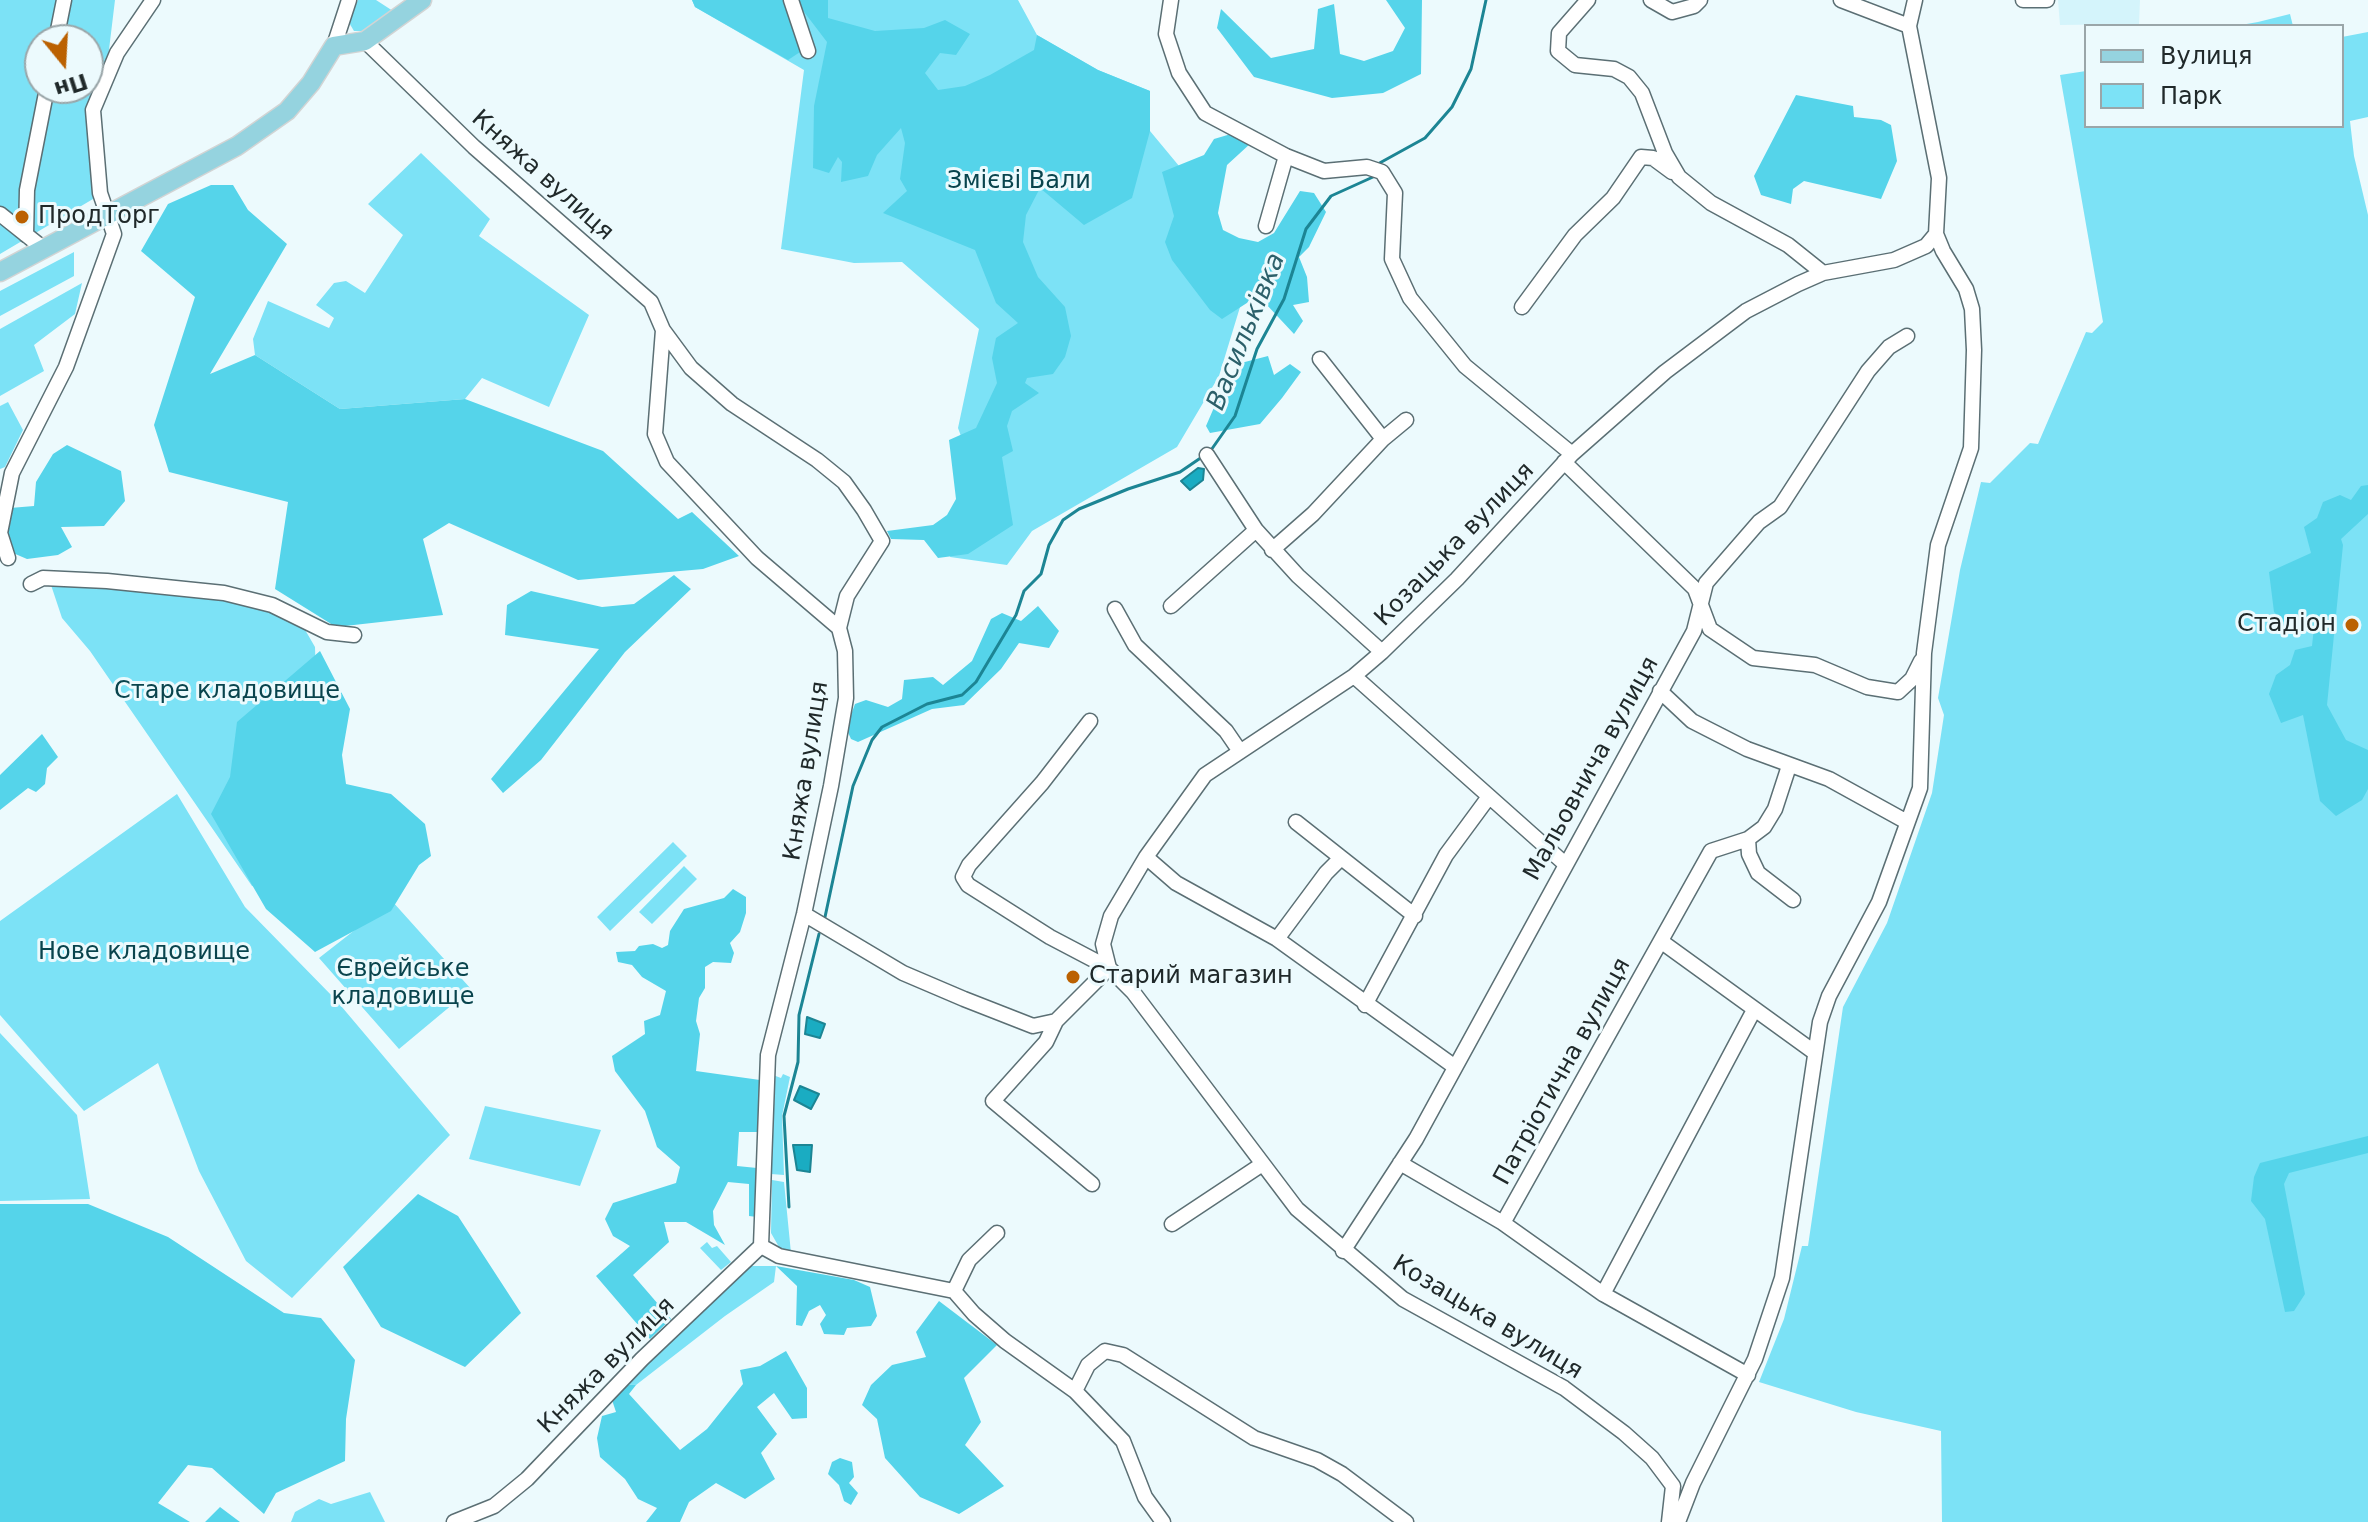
<!DOCTYPE html>
<html>
<head>
<meta charset="utf-8">
<style>
	body { margin:0 }
	#map { position:relative; width:2368px; height:1522px; overflow:hidden; background:#ecfafd; font-family:"DejaVu Sans",sans-serif }
	canvas { display:block }
	.legend { position:absolute; left:2084px; top:24px; width:260px; height:104px; box-sizing:border-box; background:#ecfafd; border:2px solid #9aa6a9; margin:0; padding:10px 14px; list-style:none; font-size:24px; color:#20292a }
	.legend li { display:flex; align-items:center; gap:16px; height:40px }
	.legend b { width:40px; border:2px solid #9aa6a9 }
	.north { position:absolute; left:24px; top:24px; width:80px; height:80px; box-sizing:border-box; background:#ecfafd; border:2px solid #9aa6a9; border-radius:50%; rotate:162deg; font-size:22px; font-weight:700; line-height:32px; text-align:center; color:#20292a }
	.north::after { content:''; display:block; margin:auto; width:28px; height:36px; background:#bb6101; clip-path:polygon(50% 0,100% 100%,50% 72%,0 100%) }
</style>
</head>
<body>
<div id="map">
<canvas width="2368" height="1522"></canvas>
<ul class="legend">
<li><b style="height:10px;background:#95d3df"></b>Вулиця</li>
<li><b style="height:22px;background:#7ce2f6"></b>Парк</li>
</ul>
<div class="north">Пн</div>
</div>
<script>
const c = document.querySelector('canvas').getContext('2d');
c.lineJoin = 'round';
function fillPath(path, color) { c.fillStyle = color; c.fill(path, 'evenodd'); }
const shape = rows => new Path2D(rows.map(r => 'M' + r).join(''));
function strokePath(path, color, width, dash) { c.strokeStyle = color; c.lineWidth = width; c.lineCap = dash ? 'butt' : 'round'; c.setLineDash(dash || []); c.stroke(path); }
function write(font, color, halo, rows, align = 'center') {
  c.font = font + ' "DejaVu Sans",sans-serif'; c.lineWidth = 6; c.setLineDash([]); c.textBaseline = 'middle'; c.strokeStyle = halo; c.fillStyle = color; for (const [text, x, y, turn = 0] of rows) {
    c.save(); c.translate(x, y); c.rotate((+turn || 0) * Math.PI / 180); c.textAlign = isNaN(turn) ? turn : align; if (halo) c.strokeText(text, 0, 0); c.fillText(text, 0, 0); c.restore();
  }
}
fillPath(shape([
	[2058,0,2140,0,2139,24,2060,25]
]), '#d4f4fb');
fillPath(shape([
	[0,0,115,0,108,58,89,106,93,199,0,254],
	[40,40,88,40,88,88,40,88],
	[358,0,376,0,393,11,364,31,354,31,348,21],
	[692,0,1018,0,1037,35,1098,70,1150,91,1150,131,1189,178,1184,212,1251,271,1219,376,1177,447,1032,531,1007,565,950,557,973,469,958,428,979,329,902,262,854,263,781,249,804,70,695,7],
	[2290,14,2293,26,2235,26,2258,22],
	[2368,32,2368,117,2350,121,2354,156,2368,215,2368,1522,1942,1522,1941,1431,1856,1412,1759,1382,1784,1319,1802,1246,1808,1246,1843,1007,1887,923,1932,793,1944,715,1938,698,1960,570,1981,482,1990,483,2030,443,2038,444,2086,332,2092,333,2103,322,2060,75,2086,71,2086,126,2342,126,2342,37],
	[421,153,490,219,479,236,589,315,549,407,482,378,465,399,340,409,255,355,253,339,268,301,329,328,334,318,316,305,334,283,346,281,365,293,403,235,368,204],
	[74,252,74,276,0,316,0,291],
	[82,283,75,314,34,345,44,371,0,396,0,329],
	[8,402,23,430,5,467,0,469,0,406],
	[50,582,151,588,273,609,304,628,315,647,318,740,267,888,252,886,90,651,62,618],
	[177,794,245,907,336,1000,450,1135,292,1298,246,1261,199,1171,158,1063,84,1111,0,1015,0,921],
	[673,842,687,856,610,931,597,917],
	[684,866,697,879,652,924,639,912],
	[392,901,471,989,399,1049,319,958],
	[0,1033,77,1115,90,1199,0,1201],
	[783,1074,790,1077,782,1116,784,1175,771,1174,773,1075,781,1078],
	[485,1106,601,1130,580,1186,469,1159],
	[772,1180,784,1182,791,1253,779,1247,771,1233],
	[707,1242,712,1248,717,1246,731,1262,721,1270,700,1248],
	[749,1266,776,1266,774,1282,725,1316,636,1385,622,1384],
	[370,1492,385,1522,291,1522,295,1512,319,1499,331,1504]
]), '#7ce2f6');
fillPath(shape([
	[692,0,828,0,828,18,875,31,924,28,945,20,970,34,956,55,940,53,925,73,938,90,965,86,990,75,1034,50,1037,35,1098,70,1150,91,1150,131,1132,198,1084,225,1040,188,1026,215,1023,242,1038,277,1065,307,1071,336,1065,357,1053,374,1027,378,1025,383,1039,393,1012,411,1007,426,1013,451,1002,457,1013,525,968,554,938,558,924,540,891,539,887,531,933,525,947,515,956,499,949,440,976,428,997,383,992,358,996,338,1018,323,996,303,975,250,883,213,907,191,900,179,905,143,901,128,877,155,868,176,841,182,842,162,838,157,829,173,813,168,814,106,827,42,795,0,803,50,788,60,695,7],
	[1386,0,1422,0,1421,74,1383,93,1332,98,1254,77,1217,28,1221,9,1271,58,1314,49,1318,9,1334,4,1340,54,1364,61,1393,51,1405,28],
	[1796,95,1853,106,1854,117,1881,120,1891,125,1897,161,1881,199,1804,181,1793,189,1791,204,1761,195,1754,176],
	[1241,131,1251,143,1227,165,1218,213,1223,230,1239,238,1258,242,1274,233,1300,191,1314,193,1326,212,1309,247,1299,257,1307,277,1309,302,1293,305,1303,321,1294,334,1266,304,1250,301,1222,319,1210,310,1172,260,1165,242,1174,216,1162,172,1204,155,1214,139],
	[211,185,233,185,248,210,287,244,210,374,255,355,340,409,465,399,603,451,678,519,692,512,739,556,703,569,578,580,449,523,423,539,443,615,336,627,275,589,288,502,169,472,154,425,195,297,141,251,168,204],
	[1268,356,1274,375,1290,364,1301,372,1282,398,1260,424,1210,433,1206,426,1225,382,1241,363],
	[67,445,121,471,125,501,104,526,61,527,72,547,58,555,27,559,13,553,5,524,10,508,34,506,36,482,53,454],
	[2368,485,2368,514,2341,539,2343,545,2327,705,2346,740,2368,750,2368,789,2362,800,2336,816,2320,801,2303,715,2281,723,2269,694,2276,675,2290,665,2295,650,2312,646,2314,627,2284,622,2274,612,2269,572,2311,553,2304,527,2317,518,2323,502,2340,495,2351,500,2361,486],
	[674,575,691,589,625,652,541,760,503,793,491,779,599,649,505,635,507,605,531,591,602,607,634,604],
	[1038,606,1059,631,1049,648,1019,643,1001,669,964,705,932,709,858,742,851,739,846,728,855,704,866,700,888,707,902,699,904,680,933,677,943,685,972,661,991,619,1002,613,1021,621],
	[320,651,350,709,342,755,346,784,391,794,425,824,431,856,419,865,391,911,315,952,266,909,211,814,230,777,237,722],
	[42,734,58,757,47,768,45,784,36,792,28,788,0,810,0,775],
	[733,889,746,897,746,913,740,932,730,943,734,953,731,963,713,962,705,967,705,988,699,998,696,1021,700,1034,696,1071,760,1080,758,1132,739,1132,737,1166,757,1168,757,1217,749,1216,749,1184,728,1182,713,1211,714,1225,725,1245,686,1222,664,1222,669,1242,633,1275,671,1319,650,1339,596,1276,630,1246,613,1236,605,1219,613,1203,676,1183,680,1167,657,1147,645,1111,615,1071,612,1056,645,1034,644,1021,660,1015,666,991,642,977,632,965,618,962,616,952,635,951,639,946,653,944,662,948,668,945,670,931,684,909,724,898],
	[2368,1136,2368,1153,2289,1173,2284,1184,2305,1294,2294,1311,2285,1312,2265,1219,2251,1201,2254,1177,2260,1163],
	[418,1194,458,1216,521,1313,465,1367,381,1327,343,1267],
	[0,1204,88,1204,168,1237,284,1313,321,1318,355,1360,346,1419,345,1461,276,1493,264,1514,212,1468,188,1465,158,1503,190,1522,0,1522],
	[776,1266,854,1280,870,1287,877,1316,871,1326,847,1328,844,1335,824,1334,820,1324,826,1315,820,1305,809,1311,802,1326,796,1325,797,1286],
	[939,1301,997,1345,964,1378,981,1422,965,1445,1004,1486,959,1514,920,1497,885,1458,877,1419,862,1405,871,1385,892,1365,926,1357,916,1332],
	[786,1351,807,1388,807,1418,792,1419,774,1393,757,1407,777,1434,761,1453,775,1479,745,1499,716,1483,689,1502,680,1522,646,1522,657,1508,638,1499,625,1479,600,1457,597,1438,602,1416,616,1412,611,1397,622,1384,636,1385,629,1394,680,1450,707,1429,743,1384,740,1370,760,1366],
	[840,1458,852,1462,854,1477,849,1483,858,1493,851,1505,844,1501,839,1485,828,1474,832,1462],
	[220,1507,240,1522,205,1522]
]), '#55d4ea');
const water = shape([
	[1198,468,1204,469,1203,480,1190,490,1181,481,1198,468],
	[807,1017,825,1024,820,1038,805,1034,807,1017],
	[800,1086,819,1094,811,1109,794,1100,800,1086],
	[793,1145,812,1145,810,1172,797,1170,793,1145]
]);
fillPath(water, '#1aacc2');
strokePath(water, '#1c8594', 2);
strokePath(shape([
	[1376,165,1425,138,1452,107,1471,69,1486,0],
	[1209,453,1235,416,1257,349,1284,299,1306,229,1331,196,1373,177],
	[825,917,853,786,872,740,882,727,927,704,962,695,976,682,1016,615,1024,591,1041,574,1049,545,1063,520,1079,509,1128,489,1180,472,1202,457],
	[789,1207,784,1116,798,1062,799,1015,819,934]
]), '#1c8594', 3);
const minor = shape([
	[791,0,808,51],
	[1171,0,1166,34,1179,73,1205,113,1286,156,1324,171,1367,167,1382,172,1395,193,1392,259,1410,298,1465,366,1572,454],
	[1588,0,1559,33,1558,51,1575,65,1614,69,1629,77,1642,93,1665,153,1679,177,1711,203,1788,245,1823,273],
	[1651,0,1672,12,1694,6,1700,0],
	[1841,0,1909,26],
	[2023,0,2047,0],
	[56,40,64,0],
	[365,41,474,147,651,302,663,330,655,434,667,462,757,558,839,628,845,651,846,698,831,786,804,914,768,1055,761,1246,642,1359,527,1479,494,1506,454,1522],
	[334,46,349,0],
	[0,214,44,249],
	[1266,226,1286,156],
	[26,235,27,190,47,88],
	[1522,307,1575,235,1613,198,1641,157,1653,158,1672,172],
	[663,330,691,368,732,404,817,460,844,482,864,510,882,541,847,596,839,628],
	[1320,359,1383,439],
	[1207,455,1256,530],
	[1564,462,1695,589,1710,629,1753,658,1815,665,1867,687,1898,692,1912,679,1921,661],
	[1272,550,1313,514,1383,439,1406,420],
	[8,558,0,533,12,473,66,367,114,234,100,193,93,110,117,53,153,0],
	[31,584,43,578,107,581,224,593,272,605,327,632,354,635],
	[1171,606,1256,530,1298,576,1382,652],
	[1115,609,1135,645,1226,731,1239,750],
	[1354,676,1564,863],
	[1660,691,1692,721,1747,749,1829,779,1907,822],
	[1090,721,1042,783,969,865,963,877,968,885,1050,937,1109,968,1056,1021,1046,1042,993,1101,1092,1184],
	[1296,822,1415,916],
	[1748,839,1749,854,1758,873,1793,900],
	[1146,857,1176,883,1277,939,1455,1067],
	[804,914,903,973,964,999,1033,1026,1056,1021],
	[1277,939,1326,873,1341,858],
	[1662,942,1814,1052],
	[1365,1005,1446,855,1488,798],
	[1400,1163,1503,1223,1603,1294,1748,1375],
	[1503,1223,1711,851,1748,839,1764,827,1775,809,1789,766],
	[1172,1224,1261,1165],
	[997,1233,969,1260,954,1291,974,1314,1005,1341,1075,1391,1123,1441,1145,1497,1163,1522],
	[761,1246,779,1256,954,1291],
	[1343,1251,1416,1139,1694,631,1706,583,1759,522,1780,507,1868,371,1889,347,1907,336],
	[1603,1294,1754,1010],
	[1075,1391,1088,1365,1105,1351,1123,1355,1254,1438,1317,1460,1342,1474,1406,1522],
	[1669,1522,1673,1486,1652,1458,1624,1433,1564,1388,1403,1299,1297,1209,1133,992,1109,968,1103,944,1111,916,1146,857,1205,775,1354,676,1382,652,1457,579,1572,454,1665,372,1746,311,1798,284,1823,273,1894,260,1926,246,1936,234,1939,178,1909,26,1915,0],
	[1678,1522,1693,1483,1755,1359,1782,1278,1820,1022,1829,996,1879,902,1920,788,1924,653,1938,545,1971,448,1974,350,1972,309,1966,289,1943,251,1936,234]
]);
const major = shape([
	[0,272,237,146,287,111,311,83,334,46,365,41,422,0]
]);
strokePath(minor, '#5b6f74', 17);
strokePath(major, '#d2d4d4', 21);
strokePath(minor, '#fff', 14);
strokePath(major, '#95d3df', 18);
for (const [x, y, r, color] of [
	[22,217,8,"#bb6101"],
	[2352,625,8,"#bb6101"],
	[1073,977,8,"#bb6101"]
]) { const dot = new Path2D(); dot.arc(x, y, r, 0, 2 * Math.PI); c.fillStyle = color; c.fill(dot); strokePath(dot, '#ecfafd', 3); }
write('24px', '#20292a', '#ecfafd', [
	["Княжа вулиця",542,176,42],
	["Козацька вулиця",1455,545,-46],
	["Мальовнича вулиця",1592,769,-61],
	["Княжа вулиця",807,771,-81],
	["Патріотична вулиця",1563,1072,-61],
	["Козацька вулиця",1487,1318,31],
	["Княжа вулиця",607,1366,-45]
]);
write('24px', '#09444d', '#ecfafd', [
	["Змієві Вали",1019,182],
	["Старе кладовище",227,692],
	["Нове кладовище",144,953],
	["Єврейське",403,970],
	["кладовище",403,998]
]);
write('24px', '#20292a', '#ecfafd', [
	["ПродТорг",38,217],
	["Стадіон",2336,625,"right"],
	["Старий магазин",1089,977]
], 'left');
write('italic 26px', '#2c606a', '#ecfafd', [
	["Васильківка",1247,332,-68]
]);
</script>
</body>
</html>
